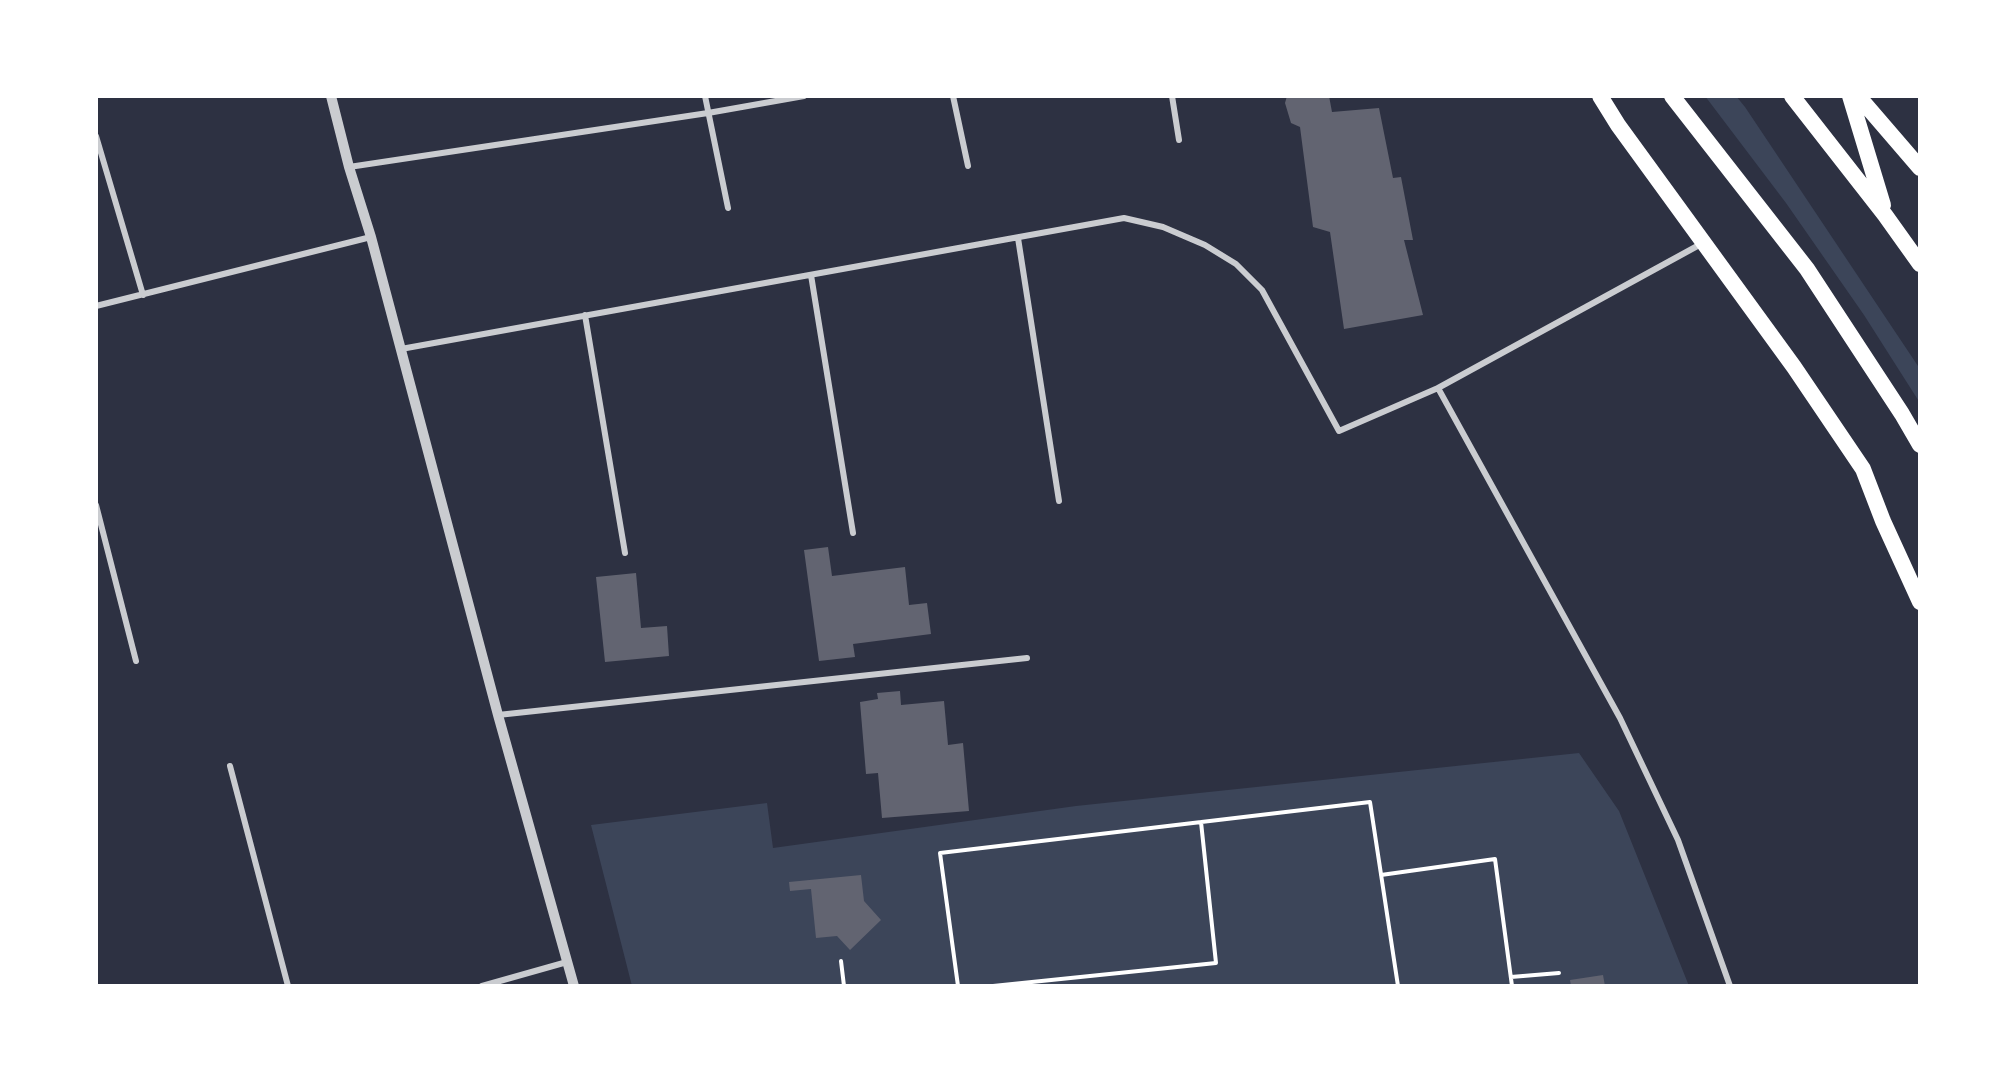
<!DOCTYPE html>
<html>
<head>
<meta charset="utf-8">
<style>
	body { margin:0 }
	#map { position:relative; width:2016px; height:1082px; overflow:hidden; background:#2d3142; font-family:Barlow,sans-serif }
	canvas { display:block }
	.frame { position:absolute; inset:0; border:98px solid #fff; pointer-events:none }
</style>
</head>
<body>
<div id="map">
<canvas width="2016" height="1082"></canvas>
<div class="frame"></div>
</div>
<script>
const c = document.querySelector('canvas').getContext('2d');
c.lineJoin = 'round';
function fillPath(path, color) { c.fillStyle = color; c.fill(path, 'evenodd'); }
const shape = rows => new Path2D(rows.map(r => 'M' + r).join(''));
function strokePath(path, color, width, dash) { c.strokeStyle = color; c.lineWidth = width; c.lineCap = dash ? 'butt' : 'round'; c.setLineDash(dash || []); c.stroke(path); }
fillPath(shape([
	[1705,96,1736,96,1745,107,1920,369,1920,403,1864,315,1786,203],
	[1579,753,1619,811,1689,986,632,986,591,825,767,803,773,848,1076,806]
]), '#3c4559');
fillPath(shape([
	[1287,96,1329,96,1332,112,1379,108,1393,178,1401,177,1413,240,1404,240,1423,315,1344,329,1330,232,1313,227,1300,127,1291,123,1285,103],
	[828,547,832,576,905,567,909,605,927,603,931,634,853,644,855,657,819,661,804,550],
	[636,573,641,628,667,626,669,656,605,662,596,577],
	[900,691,901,705,944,701,948,745,963,743,969,811,882,818,878,773,866,774,860,702,878,699,877,693],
	[861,875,864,901,881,920,850,950,837,936,816,938,811,889,790,891,789,882],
	[1603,975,1605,986,1571,986,1570,980]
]), '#626471');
strokePath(shape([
	[1381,875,1495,859,1512,986],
	[841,961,844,986],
	[1511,977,1559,973],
	[958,986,940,853,1370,802,1398,986],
	[993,986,1216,963,1201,822]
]), '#fff', 4);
strokePath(shape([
	[705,96,728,208],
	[953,96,968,166],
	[1172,96,1179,140],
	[96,136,143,295],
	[349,167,708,113,804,96],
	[1018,238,1059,501],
	[811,275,853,533],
	[96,306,371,237],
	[585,315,625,553],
	[401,349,1124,218,1163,227,1205,245,1236,264,1262,290,1339,431,1438,388,1701,244],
	[1438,388,1620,718,1678,840,1730,986],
	[96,505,136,661],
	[498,715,1027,658],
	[230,766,288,986],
	[482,986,567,962]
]), '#caccd0', 6);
strokePath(shape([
	[331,96,349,167,371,237,498,715,574,986]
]), '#caccd0', 10);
strokePath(shape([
	[1600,96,1618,125,1794,367,1863,469,1883,521,1920,602],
	[1672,96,1807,269,1902,414,1920,445],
	[1792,96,1885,215,1920,264],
	[1850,96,1883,205],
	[1858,96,1920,168]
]), '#fff', 16);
</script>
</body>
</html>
